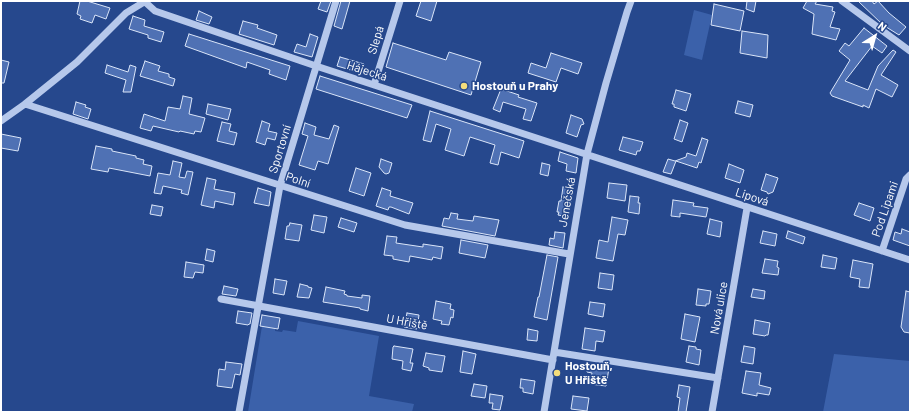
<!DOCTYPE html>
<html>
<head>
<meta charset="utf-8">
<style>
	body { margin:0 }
	#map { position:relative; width:911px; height:413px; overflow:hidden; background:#26488d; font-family:Barlow,sans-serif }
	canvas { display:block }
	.frame { position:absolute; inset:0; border:2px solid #fff; pointer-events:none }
	.north { position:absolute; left:855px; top:16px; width:40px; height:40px; -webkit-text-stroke:3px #26488d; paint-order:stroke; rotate:37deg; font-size:11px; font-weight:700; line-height:16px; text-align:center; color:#fff }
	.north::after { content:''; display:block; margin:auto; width:14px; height:18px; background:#fff; clip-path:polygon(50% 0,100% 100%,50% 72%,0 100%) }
</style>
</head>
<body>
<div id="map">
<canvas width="911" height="413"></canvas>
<div class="frame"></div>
<div class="north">N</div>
</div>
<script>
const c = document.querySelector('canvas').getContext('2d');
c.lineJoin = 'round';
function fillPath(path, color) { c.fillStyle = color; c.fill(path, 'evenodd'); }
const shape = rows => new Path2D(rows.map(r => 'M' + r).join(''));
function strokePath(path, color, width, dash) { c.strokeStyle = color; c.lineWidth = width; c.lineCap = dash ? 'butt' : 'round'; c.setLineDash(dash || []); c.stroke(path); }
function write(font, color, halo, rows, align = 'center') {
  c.font = font + ' Barlow,sans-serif'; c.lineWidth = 3; c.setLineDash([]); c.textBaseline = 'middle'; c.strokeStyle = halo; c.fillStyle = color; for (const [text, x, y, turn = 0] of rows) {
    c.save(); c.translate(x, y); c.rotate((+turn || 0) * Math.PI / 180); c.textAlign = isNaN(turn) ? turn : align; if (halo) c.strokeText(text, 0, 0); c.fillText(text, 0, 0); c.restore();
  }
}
fillPath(shape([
	[694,10,712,15,702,60,684,55],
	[298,321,379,336,369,396,414,404,412,412,248,412,262,326,275,329,275,331,282,332,283,330,296,332],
	[834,354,910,361,910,412,823,412]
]), '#3b61aa');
const building = shape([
	[80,1,87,1,110,8,106,19,95,15,92,23,80,19,81,16,77,14,80,1],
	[321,1,331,1,327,12,318,9,321,1],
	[341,1,350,1,342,29,334,26,341,1],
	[421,1,437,1,431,21,416,16,421,1],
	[747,1,756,1,754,12,746,9,747,1],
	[807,1,817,1,815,4,833,7,832,11,835,12,830,27,840,29,836,40,812,34,814,14,803,8,807,1],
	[858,1,872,1,874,4,878,1,889,13,906,27,899,35,883,25,858,1],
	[714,4,744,11,740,31,711,25,714,4],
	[199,11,212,17,209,24,196,20,199,11],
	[133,16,145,20,144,26,164,32,161,42,148,38,148,35,129,29,133,16],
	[243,21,258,25,257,28,277,35,274,45,239,34,243,21],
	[864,28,887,46,882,53,872,46,845,81,868,90,878,66,893,50,896,52,881,75,898,85,892,97,876,89,869,108,863,105,863,107,832,96,830,93,850,60,839,51,845,43,849,46,864,28],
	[742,31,768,35,767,58,740,53,742,31],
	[189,34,290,66,286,80,269,74,270,70,247,62,246,68,185,46,189,34],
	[310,34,318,37,312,57,294,52,297,44,306,47,310,34],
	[393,43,446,60,449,52,481,62,471,95,386,67,393,43],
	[551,53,582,63,578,74,561,68,556,82,528,73,531,63,546,68,551,53],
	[340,57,364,64,361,73,337,66,340,57],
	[1,60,9,62,4,83,1,83,1,60],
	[145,61,160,66,158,71,169,74,169,77,175,79,173,86,140,76,145,61],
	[107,65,128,72,130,65,136,67,131,92,123,92,126,80,105,73,107,65],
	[320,76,412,105,407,118,316,89,320,76],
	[501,89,519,95,518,97,537,103,531,121,523,119,526,109,503,102,500,112,493,109,501,89],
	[676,90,691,94,686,111,674,107,674,104,672,104,676,90],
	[183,96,192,98,189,114,205,118,201,132,195,131,194,134,180,131,179,132,153,126,151,131,140,128,144,114,165,121,168,107,180,109,183,96],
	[738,101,753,105,750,117,735,113,738,101],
	[76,102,86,105,85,107,91,109,88,119,73,114,76,102],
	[208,104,231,109,228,120,206,114,208,104],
	[430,111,524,141,519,158,501,152,498,165,490,163,495,145,470,137,464,156,445,150,451,129,436,124,431,142,423,140,430,111],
	[571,115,582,119,584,124,581,125,577,137,566,133,571,115],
	[680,120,688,123,682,142,674,139,680,120],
	[262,121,270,124,268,131,277,133,275,140,267,138,265,145,256,142,262,121],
	[222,122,231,124,229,131,237,133,234,145,217,141,222,122],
	[305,123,316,127,314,135,329,139,334,125,339,127,328,164,318,161,315,170,299,165,308,136,302,134,305,123],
	[1,134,21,138,18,151,1,148,1,134],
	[623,137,643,142,640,151,637,151,636,155,619,150,623,137],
	[702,138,708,140,701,163,699,162,697,168,676,161,671,174,663,172,668,159,675,161,686,157,687,153,696,156,702,138],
	[96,146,112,149,112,151,136,156,136,158,144,160,143,164,152,166,150,176,109,168,108,172,91,169,96,146],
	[560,152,578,158,576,173,566,171,567,164,558,161,560,152],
	[381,159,392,163,389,173,386,174,384,173,379,167,381,159],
	[173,161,182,163,179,177,185,178,187,171,193,172,188,195,181,193,182,190,163,186,161,194,154,193,158,173,170,175,173,161],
	[542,163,550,165,548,176,540,174,542,163],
	[729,164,744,170,740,183,725,178,729,164],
	[356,168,371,173,364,196,349,191,356,168],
	[766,174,778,178,773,192,768,194,767,192,761,190,766,174],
	[207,178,216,180,214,189,235,193,233,205,215,201,214,208,201,205,207,178],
	[609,183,627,185,625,201,607,198,609,183],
	[563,187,573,189,568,217,558,215,559,212,557,212,559,201,561,201,563,187],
	[258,188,271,192,269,206,254,203,258,188],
	[382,188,391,191,390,196,413,203,409,214,391,207,389,207,388,210,376,206,382,188],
	[630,196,639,197,638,203,640,203,639,214,628,212,630,196],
	[673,200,694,203,693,206,708,208,706,217,680,213,680,217,671,216,673,200],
	[859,203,874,208,870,221,854,215,859,203],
	[152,205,163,207,161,216,150,214,152,205],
	[451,213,458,214,457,219,473,221,474,216,499,220,495,236,442,226,444,218,449,219,451,213],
	[314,215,327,217,324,233,311,230,314,215],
	[612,217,628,220,625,235,618,234,613,261,596,258,599,240,608,242,612,217],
	[341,218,357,223,354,232,338,227,341,218],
	[710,219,722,222,720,237,707,234,710,219],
	[290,223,302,225,299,241,285,239,287,226,289,226,290,223],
	[902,229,910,232,910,246,893,240,895,232,901,234,902,229],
	[763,231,777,234,775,246,760,243,763,231],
	[788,231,805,237,803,244,786,238,788,231],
	[555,232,565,233,563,248,549,245,550,238,554,239,555,232],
	[387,236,397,237,396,243,423,247,423,244,443,247,441,259,433,257,432,260,410,256,409,262,393,259,393,256,384,255,387,236],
	[461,240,488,245,485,258,459,253,461,240],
	[207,249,215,251,213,262,205,260,207,249],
	[547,255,558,257,547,320,534,317,538,297,539,297,547,255],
	[823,255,837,258,835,269,821,267,823,255],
	[765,259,778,261,777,267,779,268,778,275,762,273,765,259],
	[853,260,873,264,869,288,859,287,860,279,850,277,853,260],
	[186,262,204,265,203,273,195,272,193,278,184,277,186,262],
	[600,273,614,275,612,290,598,288,600,273],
	[275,279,287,281,284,295,273,293,275,279],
	[300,284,308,286,308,287,312,288,309,298,297,297,300,284],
	[224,286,238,289,236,296,222,294,224,286],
	[326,287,345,291,344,294,347,295,347,296,362,298,362,295,370,296,368,311,360,309,360,308,323,302,326,287],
	[698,289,711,291,709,304,706,304,706,306,696,305,698,289],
	[753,289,765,291,764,299,751,297,753,289],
	[906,291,910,292,910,333,904,332,901,327,906,291],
	[436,301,451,304,450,309,454,310,453,318,451,317,449,325,441,324,442,321,433,319,436,301],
	[590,302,605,304,603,317,588,314,590,302],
	[238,311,252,313,250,324,249,324,248,325,236,323,238,311],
	[407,313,419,315,417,329,404,327,407,313],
	[685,314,700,317,695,342,681,339,685,314],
	[262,315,280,318,278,329,260,326,262,315],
	[755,320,770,323,768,335,766,335,765,336,753,334,755,320],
	[585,328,605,331,603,342,596,341,595,351,582,349,585,328],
	[528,329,538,331,537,341,527,340,528,329],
	[394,346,413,349,410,363,413,363,411,371,402,369,403,361,392,359,393,347,394,346],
	[689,346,696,347,696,349,701,350,699,365,686,362,689,346],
	[744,346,755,348,753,364,741,362,744,346],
	[463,351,476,354,472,374,460,372,463,351],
	[426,353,445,356,442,372,429,370,429,368,423,366,426,353],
	[226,362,242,364,240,375,235,374,232,388,217,386,219,369,225,370,226,362],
	[588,365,609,368,606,386,590,384,592,373,587,372,588,365],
	[746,371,761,373,759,385,771,388,769,395,757,393,757,396,742,393,746,371],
	[521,379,535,381,533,394,523,392,523,388,520,388,521,379],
	[474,384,487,386,485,398,471,396,474,384],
	[679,385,690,387,686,412,678,412,680,398,677,397,679,385],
	[490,394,503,396,500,410,492,409,493,403,489,403,490,394],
	[573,396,589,398,587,411,571,409,573,396]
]);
fillPath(building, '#4f71b4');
strokePath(building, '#dae5f8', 1);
strokePath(shape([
	[144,1,155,11,316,66,910,260],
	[842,1,910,51],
	[374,85,400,1],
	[25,104,405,225,569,254],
	[1,121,25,104,77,62,126,13,144,2],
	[882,251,906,179,910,175],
	[221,299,553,360],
	[554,352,718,378],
	[239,412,280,186,336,1],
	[544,412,587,154,606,83,627,12,631,1],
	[712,412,747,208]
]), '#b6c8eb', 7);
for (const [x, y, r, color] of [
	[464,86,4,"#f4dd7b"],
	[557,373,4,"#f4dd7b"]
]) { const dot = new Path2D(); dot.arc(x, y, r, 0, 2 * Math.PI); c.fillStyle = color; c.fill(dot); strokePath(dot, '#26488d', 1.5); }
write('12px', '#fff', '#26488d', [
	["Slepá",376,40,-73],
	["Hájecká",367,71,18],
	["Sportovní",280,149,-73],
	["Polní",298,180,18],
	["Lipová",752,197,18],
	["Jenečská",567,202,-80],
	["Pod Lipami",885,209,-71],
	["Nová ulice",719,308,-80],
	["U Hřiště",407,322,10]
]);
write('bold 12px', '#fff', '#26488d', [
	["Hostouň u Prahy",472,86],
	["Hostouň,",565,366],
	["U Hřiště",565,380]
], 'left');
</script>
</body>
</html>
